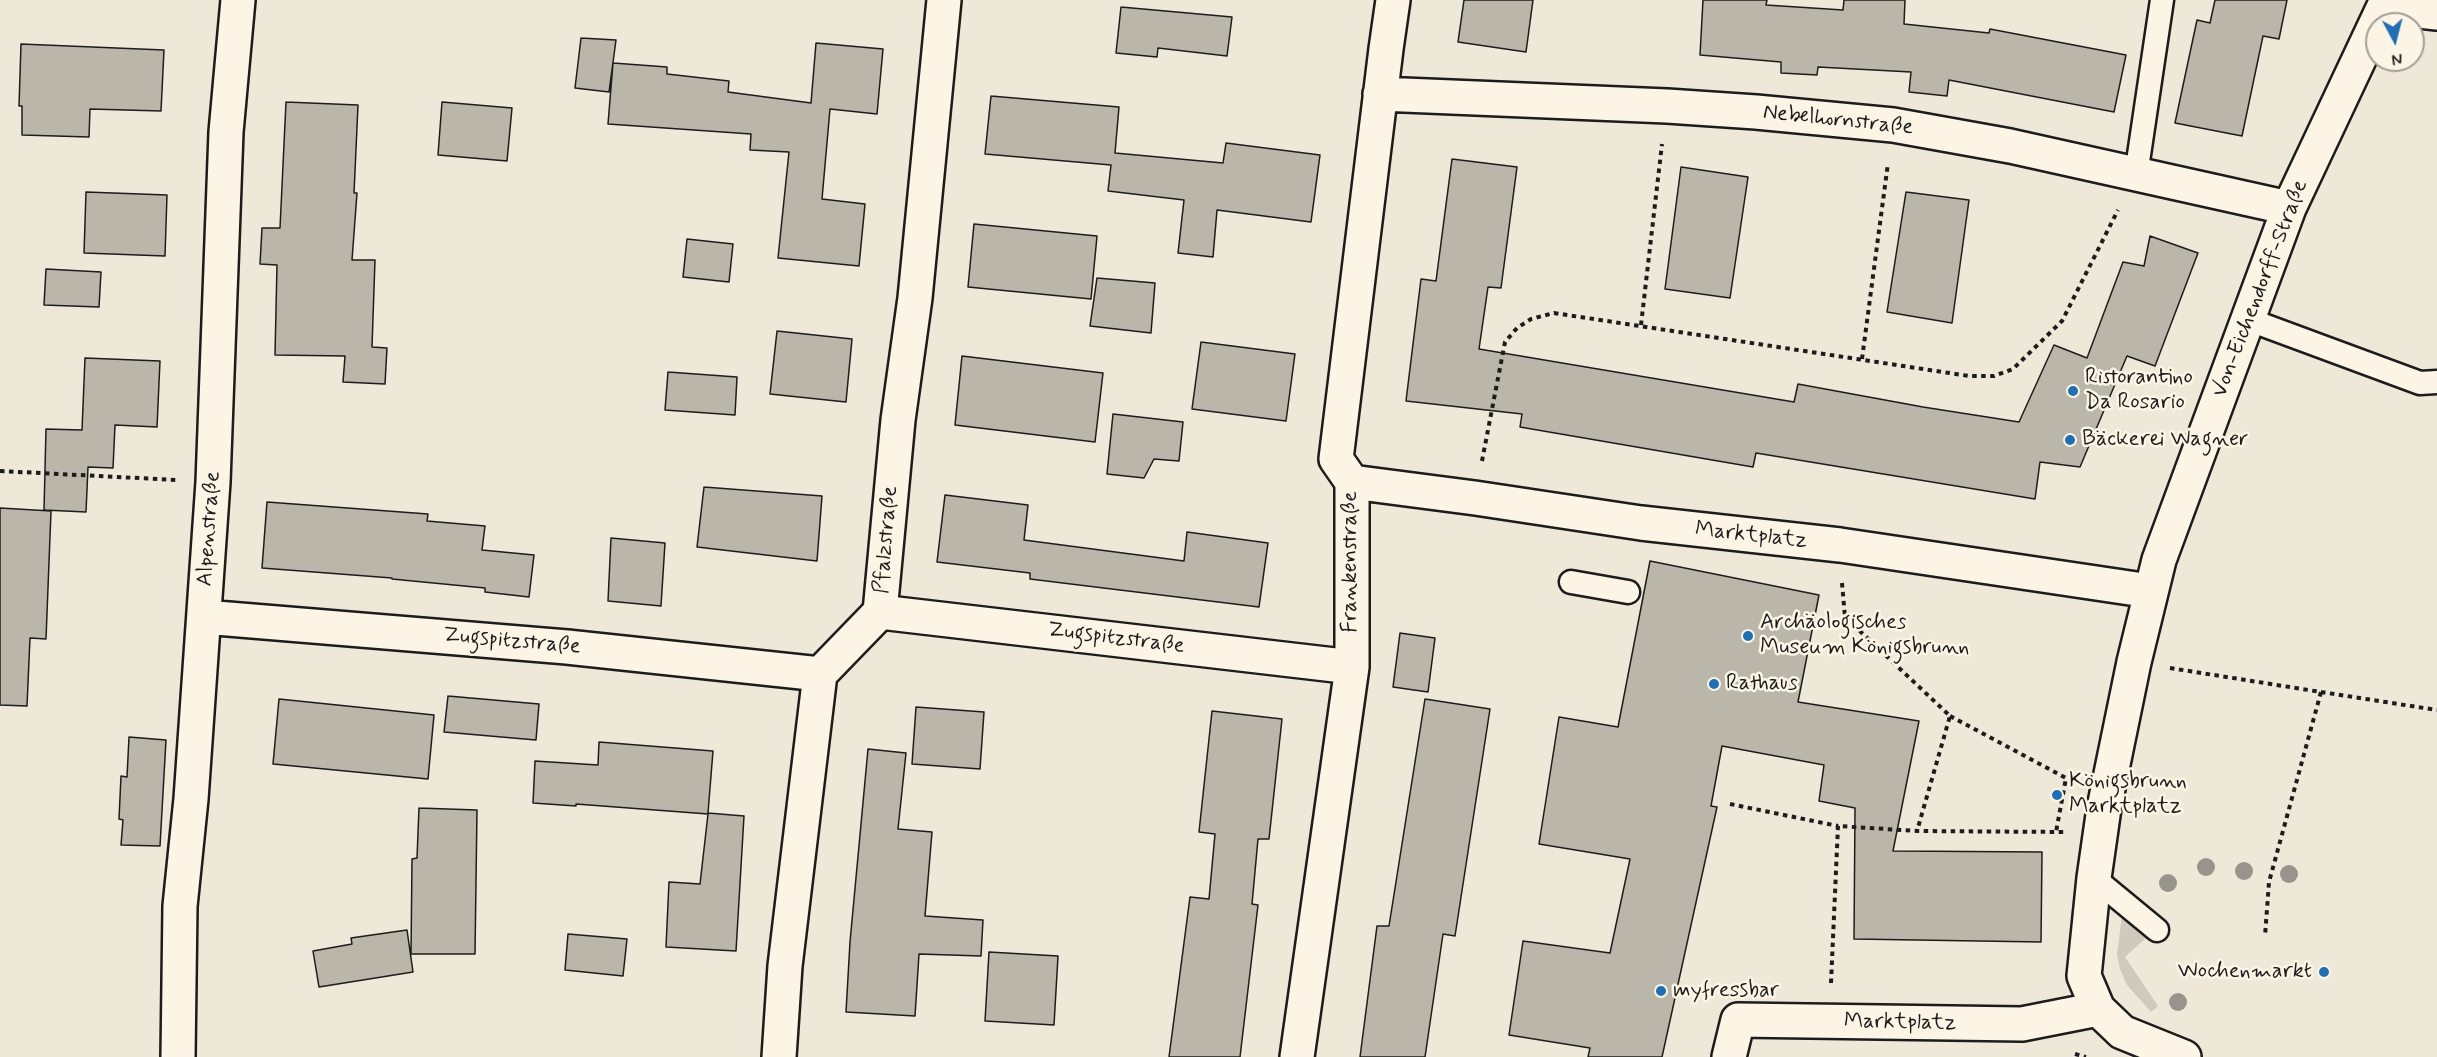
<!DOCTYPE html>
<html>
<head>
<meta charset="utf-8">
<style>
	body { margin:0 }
	#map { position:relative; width:2437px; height:1057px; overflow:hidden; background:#eee8d9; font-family:Mynerve,sans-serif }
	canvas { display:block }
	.north { position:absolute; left:2365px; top:12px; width:60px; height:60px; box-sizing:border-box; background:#fcf5e5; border:2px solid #a29e95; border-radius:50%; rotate:173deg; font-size:16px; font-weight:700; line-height:24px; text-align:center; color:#1c1c1c }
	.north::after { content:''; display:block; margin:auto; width:21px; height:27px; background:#1f6fb2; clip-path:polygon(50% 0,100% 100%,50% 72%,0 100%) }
</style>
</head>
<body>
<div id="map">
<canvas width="2437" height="1057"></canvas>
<div class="north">N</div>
</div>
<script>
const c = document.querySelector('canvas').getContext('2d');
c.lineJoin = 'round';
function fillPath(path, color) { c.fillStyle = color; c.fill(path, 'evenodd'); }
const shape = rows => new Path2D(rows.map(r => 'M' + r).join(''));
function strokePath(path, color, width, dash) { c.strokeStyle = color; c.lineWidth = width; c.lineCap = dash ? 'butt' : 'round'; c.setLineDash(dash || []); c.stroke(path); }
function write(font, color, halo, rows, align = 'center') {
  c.font = font + ' Mynerve,sans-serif'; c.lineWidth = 5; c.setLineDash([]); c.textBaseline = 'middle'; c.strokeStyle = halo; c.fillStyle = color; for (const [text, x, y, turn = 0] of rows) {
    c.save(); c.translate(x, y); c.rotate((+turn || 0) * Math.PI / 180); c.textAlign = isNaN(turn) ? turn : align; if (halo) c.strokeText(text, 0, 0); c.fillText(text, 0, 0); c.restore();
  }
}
fillPath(shape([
	[2122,915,2149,935,2125,957,2158,1006,2151,1012,2127,985,2120,969,2117,955]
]), '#cfcabd');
const building = shape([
	[1464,0,1533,0,1526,52,1458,42,1464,0],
	[1703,0,1767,0,1766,5,1843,10,1844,0,1905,0,1904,24,1989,33,1990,29,2126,55,2114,112,1949,80,1947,96,1909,92,1911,72,1818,67,1817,75,1781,73,1781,62,1700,55,1703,0],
	[2215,0,2287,0,2279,39,2263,36,2242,136,2175,123,2197,20,2210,23,2215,0],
	[1121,7,1232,17,1227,56,1158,48,1157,57,1116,53,1121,7],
	[581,38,616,40,609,92,575,88,581,38],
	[816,43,883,49,877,114,830,109,822,199,865,204,859,266,778,258,789,152,750,150,751,134,608,124,613,63,667,67,667,74,729,81,728,92,811,103,816,43],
	[21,44,164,50,161,111,90,109,89,137,22,135,22,106,19,106,21,44],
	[991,96,1119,107,1115,153,1223,163,1226,143,1320,155,1311,222,1217,210,1213,257,1178,253,1184,200,1108,191,1111,165,985,154,991,96],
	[286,102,358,105,354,193,357,193,352,260,375,260,372,347,387,348,385,384,343,382,345,356,275,355,277,265,260,264,262,228,280,228,286,102],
	[442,102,512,108,507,161,438,155,442,102],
	[1452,159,1517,167,1501,288,1488,287,1479,349,1794,402,1798,384,1923,407,2019,422,2054,345,2087,358,2123,262,2144,266,2150,236,2198,253,2155,366,2127,356,2080,467,2040,462,2035,499,1756,453,1753,467,1520,427,1522,414,1406,401,1421,279,1436,281,1452,159],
	[1681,167,1748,177,1730,298,1665,289,1681,167],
	[86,192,167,195,165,256,84,253,86,192],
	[1906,192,1969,200,1952,323,1887,312,1906,192],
	[974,224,1097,236,1091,299,968,287,974,224],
	[687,239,733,244,729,282,683,277,687,239],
	[46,269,101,272,99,307,44,305,46,269],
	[1097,278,1155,283,1151,333,1090,326,1097,278],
	[777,331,852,339,846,402,770,394,777,331],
	[1201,342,1295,354,1286,421,1192,409,1201,342],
	[962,356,1103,373,1095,442,955,425,962,356],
	[85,358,160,361,157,427,115,425,113,468,88,467,86,512,44,510,46,429,82,430,85,358],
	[668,372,737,377,735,415,665,410,668,372],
	[1113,414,1183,422,1179,461,1154,459,1144,478,1107,474,1113,414],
	[704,487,822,496,817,561,697,547,704,487],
	[945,495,1028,505,1024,540,1184,561,1187,532,1268,543,1259,607,1030,579,1030,573,937,562,945,495],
	[267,502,428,514,427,521,485,526,482,550,534,555,529,597,485,592,485,588,392,579,392,578,262,568,267,502],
	[0,508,51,511,46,639,30,638,27,706,0,705,0,508],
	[611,538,665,543,661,606,608,601,611,538],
	[1650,561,1819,595,1798,702,1919,721,1893,851,2042,852,2041,942,1854,939,1855,808,1819,801,1824,765,1722,746,1711,806,1717,807,1662,1057,1588,1057,1590,1048,1509,1035,1523,941,1610,953,1630,859,1539,844,1559,717,1618,727,1650,561],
	[1400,633,1435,638,1428,692,1393,687,1400,633],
	[448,696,539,704,536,740,444,732,448,696],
	[279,699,434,715,428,779,273,764,279,699],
	[1425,699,1490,709,1455,936,1443,934,1425,1057,1360,1057,1377,926,1389,926,1425,699],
	[916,707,984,712,980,769,912,764,916,707],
	[1212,711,1282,719,1269,839,1258,839,1252,904,1258,905,1240,1057,1169,1057,1190,897,1209,899,1215,834,1199,832,1212,711],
	[129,737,166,740,160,846,121,845,123,820,119,819,121,776,127,777,129,737],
	[599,742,713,751,708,813,744,816,736,951,666,947,669,882,700,884,708,814,576,804,576,806,533,803,535,761,598,765,599,742],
	[868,749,906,753,898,829,932,832,925,916,983,920,981,956,919,954,915,1016,846,1012,850,942,868,749],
	[419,808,477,810,475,954,411,954,412,859,417,858,419,808],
	[407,930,413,972,319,987,313,951,352,944,351,938,407,930],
	[568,934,627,939,623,976,565,970,568,934],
	[989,952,1058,956,1054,1025,985,1021,989,952]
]);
fillPath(building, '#bab6aa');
strokePath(building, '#1c1c1c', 1.5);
const lane = shape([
	[2136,175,2162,0],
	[2247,319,2420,383,2437,382],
	[1571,582,1628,592],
	[2094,878,2157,930]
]);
const street = shape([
	[2384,7,2437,13],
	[1380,94,1667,106,1756,112,1893,125,2010,146,2289,208],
	[1352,482,1475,498,1641,523,1840,545,2150,591],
	[880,612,1352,667],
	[204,617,567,647,820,674],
	[178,1057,180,906,191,799,213,482,226,132,238,0],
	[779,1057,785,966,820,674,880,612,898,420,915,298,944,0],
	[1297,1057,1352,667,1352,482,1336,459,1386,49,1393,0],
	[1729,1057,1738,1020,2022,1024,2098,1009],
	[2184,1057,2122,1032,2098,1009,2084,976,2094,878,2104,808,2134,662,2159,560,2289,208,2387,0]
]);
strokePath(lane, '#1c1c1c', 27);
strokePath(street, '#1c1c1c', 38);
strokePath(shape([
	[1641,325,1662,144],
	[1862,359,1888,163],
	[1482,461,1505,342,1517,328,1531,319,1554,313,1969,376,1994,376,2013,369,2062,321,2118,210],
	[0,471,177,480],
	[1842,583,1845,617,1950,716,1917,831],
	[2170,668,2321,692,2269,882,2265,936],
	[2321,692,2437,710],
	[1950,716,2066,778,2056,832],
	[1730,804,1838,826],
	[1831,983,1838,826,1917,831,2064,832],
	[2075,1054,2086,1057]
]), '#1c1c1c', 4, [4.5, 4.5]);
strokePath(lane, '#fcf5e5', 22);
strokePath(street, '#fcf5e5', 33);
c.fillStyle = '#98948b';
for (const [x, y] of [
	[2206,867],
	[2244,871],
	[2289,874],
	[2168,883],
	[2178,1002]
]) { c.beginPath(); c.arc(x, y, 9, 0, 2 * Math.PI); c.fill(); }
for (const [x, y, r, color] of [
	[2073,391,6,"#1f6fb2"],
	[2070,440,6,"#1f6fb2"],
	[1748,636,6,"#1f6fb2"],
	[1714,684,6,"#1f6fb2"],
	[2057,795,6,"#1f6fb2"],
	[2324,972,6,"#1f6fb2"],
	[1661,991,6,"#1f6fb2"]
]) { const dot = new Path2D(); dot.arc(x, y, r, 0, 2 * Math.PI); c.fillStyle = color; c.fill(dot); strokePath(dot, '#fcf5e5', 2); }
write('22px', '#1c1c1c', '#fcf5e5', [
	["Nebelhornstraße",1838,121,6],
	["Von-Eichendorff-Straße",2261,289,-69],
	["Alpenstraße",210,529,-86],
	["Marktplatz",1751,536,6],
	["Pfalzstraße",887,540,-85],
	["Frankenstraße",1351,562,-90],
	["Zugspitzstraße",1116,639,7],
	["Zugspitzstraße",512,642,5],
	["Marktplatz",1900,1023,1]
]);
write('22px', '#1c1c1c', '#fcf5e5', [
	["Ristorantino",2085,378],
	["Da Rosario",2085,403],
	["Bäckerei Wagner",2082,440],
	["Archäologisches",1760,623],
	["Museum Königsbrunn",1760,648],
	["Rathaus",1726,684],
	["Königsbrunn",2069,782],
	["Marktplatz",2069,807],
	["Wochenmarkt",2312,972,"right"],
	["myfressbar",1673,991]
], 'left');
</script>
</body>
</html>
